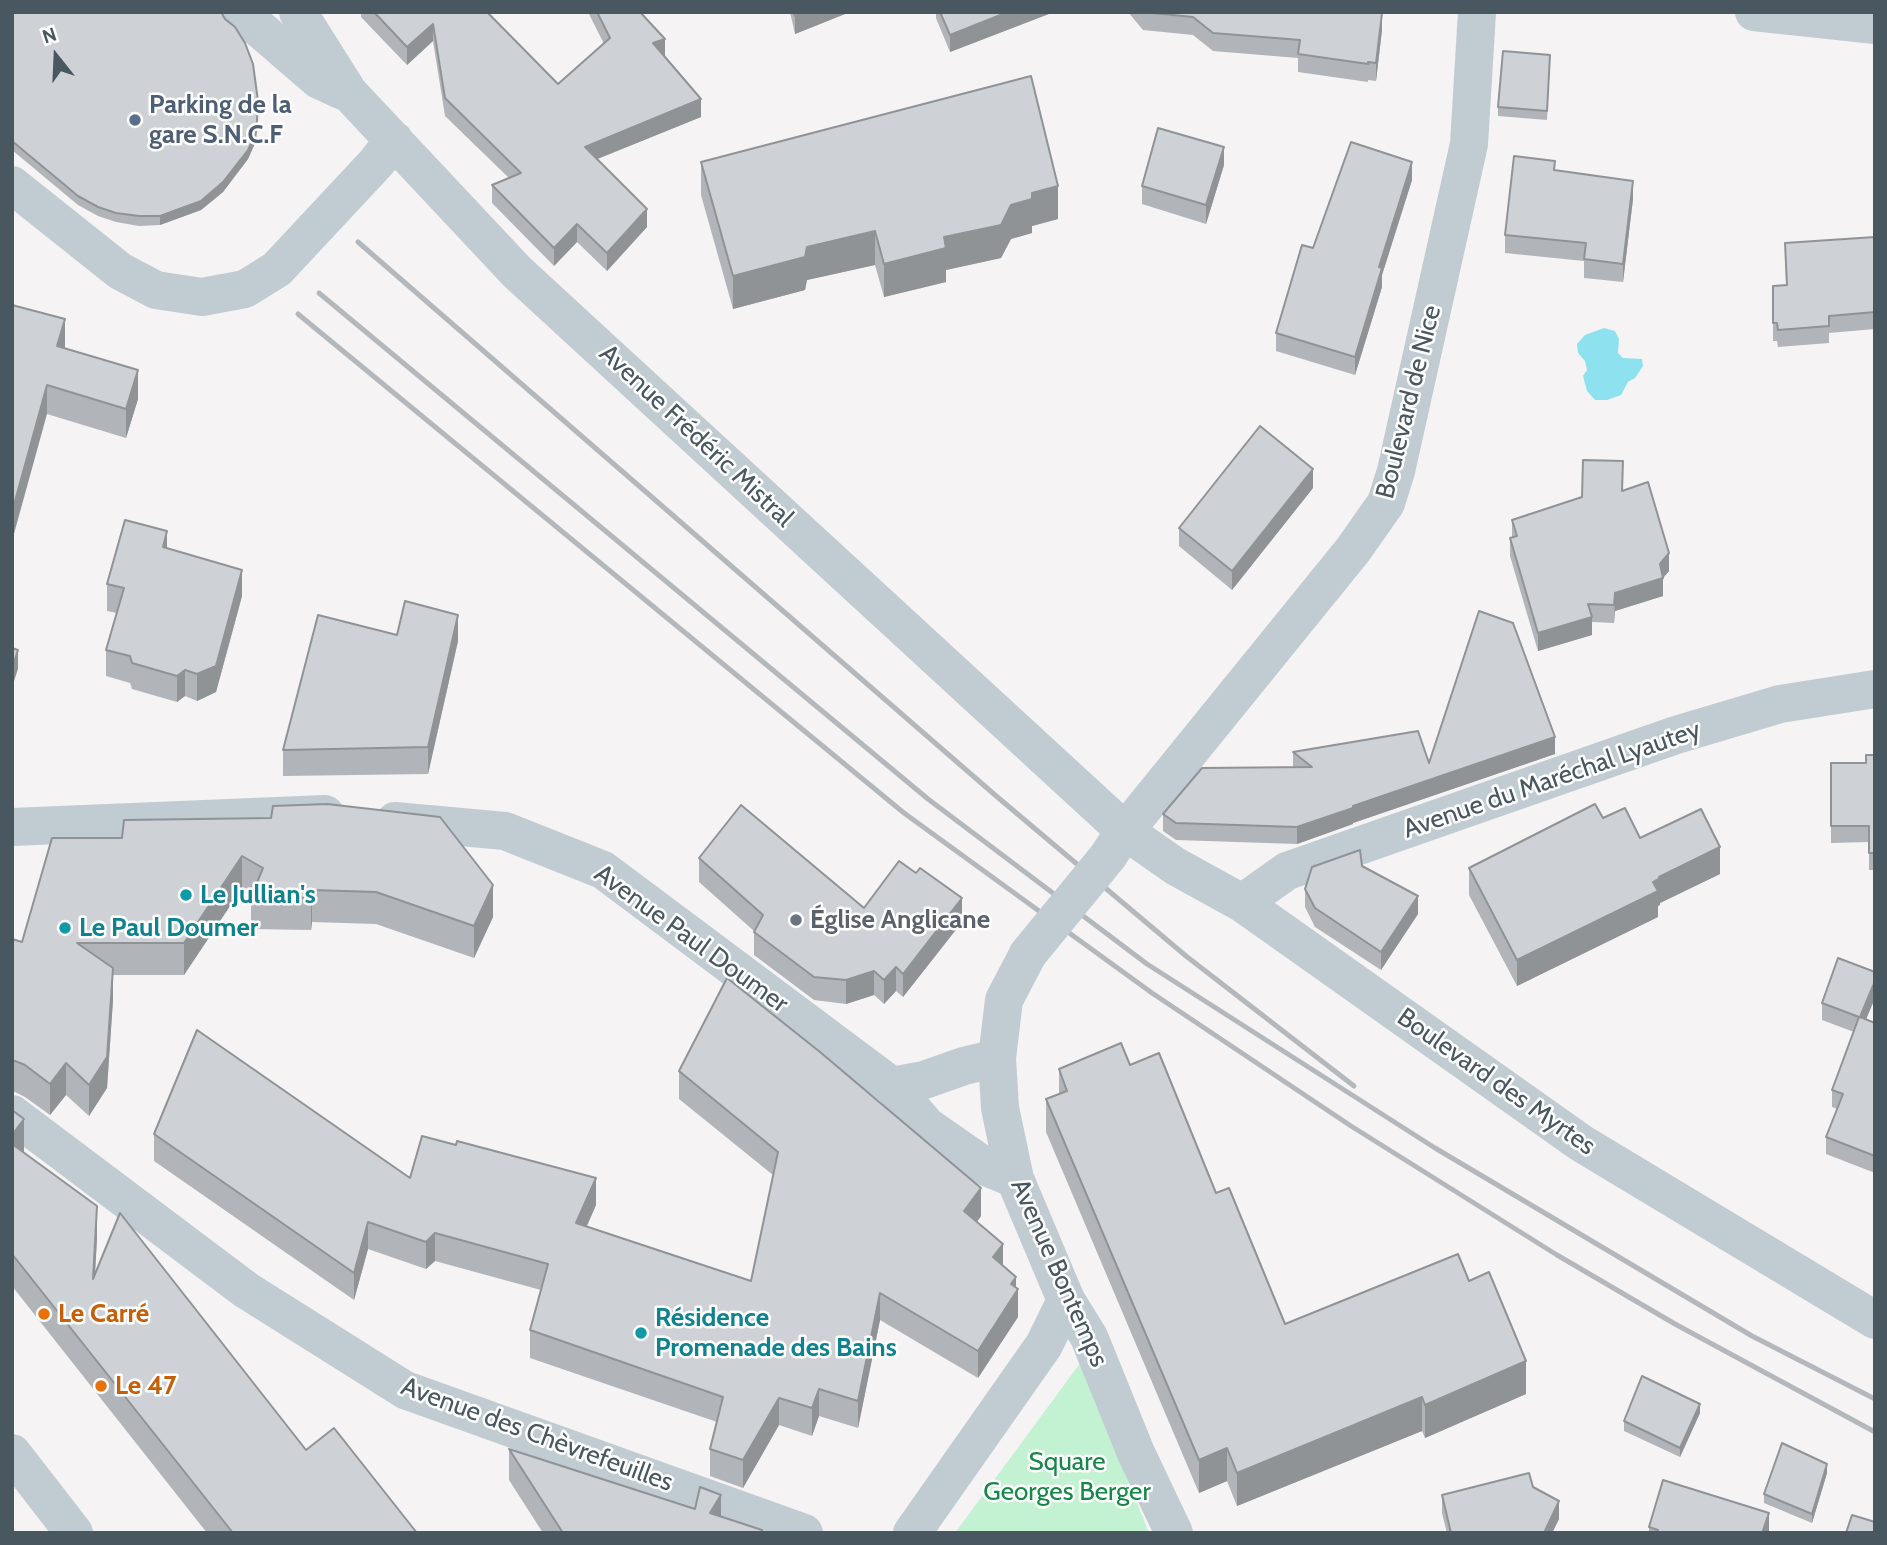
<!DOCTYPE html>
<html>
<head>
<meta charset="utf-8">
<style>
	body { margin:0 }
	#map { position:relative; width:1887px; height:1545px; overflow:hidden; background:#f5f3f3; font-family:Cabin,sans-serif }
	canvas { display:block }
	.frame { position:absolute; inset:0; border:14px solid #495761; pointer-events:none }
	.north { position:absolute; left:21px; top:21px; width:70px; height:70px; -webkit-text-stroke:5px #fff; paint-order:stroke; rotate:342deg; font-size:19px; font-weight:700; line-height:28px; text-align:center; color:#495761 }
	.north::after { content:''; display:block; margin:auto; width:24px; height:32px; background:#495761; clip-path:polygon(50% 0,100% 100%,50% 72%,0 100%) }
</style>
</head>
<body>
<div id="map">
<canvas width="1887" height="1545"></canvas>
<div class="frame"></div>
<div class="north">N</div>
</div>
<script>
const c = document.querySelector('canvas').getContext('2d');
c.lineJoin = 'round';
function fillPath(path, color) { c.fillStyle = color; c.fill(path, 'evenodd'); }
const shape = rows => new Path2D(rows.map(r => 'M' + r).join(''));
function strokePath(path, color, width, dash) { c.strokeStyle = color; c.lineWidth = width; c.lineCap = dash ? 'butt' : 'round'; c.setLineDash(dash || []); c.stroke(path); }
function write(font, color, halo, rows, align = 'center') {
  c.font = font + ' Cabin,sans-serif'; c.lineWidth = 5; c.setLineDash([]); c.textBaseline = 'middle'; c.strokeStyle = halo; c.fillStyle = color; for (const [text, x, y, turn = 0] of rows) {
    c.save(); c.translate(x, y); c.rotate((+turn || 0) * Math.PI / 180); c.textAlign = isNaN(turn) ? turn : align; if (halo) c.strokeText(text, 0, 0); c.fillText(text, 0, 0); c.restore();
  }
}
fillPath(shape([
	[1081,1362,1149,1533,955,1533]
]), '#c2f2d1');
fillPath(shape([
	[1604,328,1615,331,1619,339,1618,353,1623,358,1642,359,1643,366,1635,378,1628,382,1621,395,1607,400,1595,400,1587,391,1583,376,1587,370,1585,361,1578,353,1577,344,1585,335]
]), '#8ee2f0');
strokePath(shape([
	[12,1453,74,1533]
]), '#c0cbd2', 38);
strokePath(shape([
	[240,12,319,80,343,91],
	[298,12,349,93,517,272,1125,831,1175,866,1242,903,1581,1143,1875,1320],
	[1754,12,1875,25],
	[12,185,120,271,156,290,202,297,245,289,277,269,376,163,394,140],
	[395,821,505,831,603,870,892,1086,927,1126,986,1167,1015,1179],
	[12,827,325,814],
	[1110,853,1125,831,1353,550,1386,503,1396,471,1469,144,1477,12],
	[1242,903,1287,871,1676,735,1780,704,1875,689],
	[1028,954,1004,1000,997,1058,1000,1108,1015,1179,1066,1300,1089,1337,1136,1453,1174,1533],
	[892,1086,924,1080,964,1066,997,1058],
	[12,1114,246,1290,405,1390,804,1533],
	[912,1533,1044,1345,1066,1300]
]), '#c0cbd2', 38);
strokePath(shape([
	[358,242,995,795,1186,956,1354,1086],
	[319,293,928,799,1147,964,1435,1148,1752,1336,1875,1399],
	[298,314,904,813,1152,993,1351,1126,1557,1255,1675,1324,1875,1432]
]), '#b4b8bd', 5);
strokePath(shape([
	[1028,954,1109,855]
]), '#c0cbd2', 38);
fillPath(shape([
	[12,12,257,130,256,141,248,159,223,192,201,210,160,225,139,226,116,222,98,216,78,205,12,150],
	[361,12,487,12,558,84,604,44,588,12,640,12,665,57,701,117,597,159,647,227,607,271,577,242,554,266,492,203,492,185,509,178,445,116,433,41,407,65,361,17],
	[790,12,850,12,795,34],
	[936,12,1054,12,950,52,936,18],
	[1128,12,1379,12,1382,30,1376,81,1368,80,1368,82,1298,72,1298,58,1213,51,1193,35,1143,30],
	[1550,64,1547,120,1498,116,1498,107],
	[701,162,1058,219,1032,226,1032,233,1011,239,1001,258,946,270,946,282,884,297,875,265,807,280,805,290,733,309,701,195],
	[1224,165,1206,224,1142,204,1142,186],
	[1555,170,1633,199,1623,282,1584,278,1584,261,1505,253,1505,235],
	[1412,180,1382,275,1382,287,1355,375,1276,351,1276,333,1313,248],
	[1875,237,1875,329,1829,333,1829,343,1778,347,1777,341,1773,341,1773,286,1786,285,1785,243],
	[12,305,65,348,138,399,126,438,47,414],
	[1623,479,1623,490,1669,571,1663,578,1663,596,1615,611,1614,623,1592,622,1592,635,1538,651,1510,556,1510,538,1512,537,1512,520,1582,497],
	[1313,488,1232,590,1179,546,1179,528],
	[167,548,242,596,216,692,197,701,185,696,177,702,132,689,130,683,106,676,106,650,117,613,107,611,107,584],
	[397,635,458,641,428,774,283,776,283,750],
	[1293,752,1429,763,1555,754,1353,823,1353,824,1297,844,1176,840,1163,831,1163,814,1293,767],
	[1875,755,1875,870,1869,870,1869,842,1831,843,1831,763,1866,763],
	[124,820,493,917,474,958,376,924,312,922,311,930,251,929,251,897,252,894,242,888,184,975,113,975,113,1000,107,1088,89,1116,66,1095,50,1115,25,1097,15,1092,12,1093,12,939,22,942,122,838],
	[1640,838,1720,874,1660,903,1660,905,1658,906,1658,917,1517,986,1469,895,1469,868],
	[699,858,864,908,962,922,903,997,896,991,884,1004,874,995,846,1004,814,1000,754,955,754,931,699,882],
	[1362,866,1418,914,1381,970,1315,927,1305,907,1305,889],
	[1875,972,1875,998,1866,1019,1875,1023,1875,1173,1826,1154,1826,1137,1837,1109,1832,1107,1832,1090,1854,1032,1822,1020,1822,1003],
	[1130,1065,1285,1324,1469,1281,1526,1394,1425,1438,1422,1431,1237,1506,1227,1481,1199,1493,1046,1132,1046,1099,1059,1094,1059,1069],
	[679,1071,981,1216,977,1222,1016,1288,1018,1317,978,1378,880,1320,858,1428,819,1416,812,1436,779,1425,743,1488,710,1476,710,1449,717,1422,530,1358,530,1330,541,1290,435,1261,426,1269,368,1249,354,1300,154,1161,154,1134,410,1178,596,1205,587,1226,751,1281,773,1175,679,1099],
	[12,1110,24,1151,23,1152,97,1238,95,1273,306,1450,417,1533,207,1533,12,1286],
	[1700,1413,1680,1457,1624,1431,1624,1421],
	[509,1449,721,1517,762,1533,543,1533,509,1480],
	[1827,1473,1812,1523,1764,1503,1764,1494],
	[1533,1487,1559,1519,1552,1533,1447,1533,1442,1513,1442,1495],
	[1649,1527,1769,1531,1768,1533,1649,1533]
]), '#b1b5b9');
fillPath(shape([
	[804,12,850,12,795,34,795,16],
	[1008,12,1054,12,950,52,950,35],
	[1382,13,1382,30,1376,81,1376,63],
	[433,24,433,41,407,65,407,47],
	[665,39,665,57,653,43],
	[701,99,701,117,585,164,585,147],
	[258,101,256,141,248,159,223,192,201,210,160,225,160,216],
	[1224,147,1224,165,1206,224,1206,205],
	[1412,162,1412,180,1382,275,1382,287,1355,375,1355,357,1379,267],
	[1633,181,1633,199,1623,282,1623,264],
	[1058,186,1058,219,1032,226,1032,233,1011,239,1001,258,946,270,946,282,884,297,884,264,944,237,1011,205,1032,193],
	[647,209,647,227,607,271,607,253],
	[577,224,577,242,554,266,554,248],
	[875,231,875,265,807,280,805,290,733,309,733,276,807,247],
	[65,319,65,348,57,375,57,346],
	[138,370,138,399,126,438,126,409],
	[47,385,47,414,12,541,12,512],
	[1313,469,1313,488,1232,590,1232,571],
	[167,531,167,557,163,547],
	[1669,553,1669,571,1663,578,1663,596,1615,611,1614,623,1615,593,1660,564],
	[242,570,242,596,216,692,197,701,197,674],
	[458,615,458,641,428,774,428,747],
	[1592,617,1592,635,1538,651,1538,633],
	[18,650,18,669,12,687,12,668],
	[185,670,185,696,177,702,177,676],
	[1555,737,1555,754,1353,823,1353,824,1297,844,1297,827,1353,806],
	[1720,847,1720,874,1660,903,1660,905,1658,906,1658,917,1517,986,1517,960,1653,882,1659,877],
	[242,856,242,888,184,975,184,943],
	[493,885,493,917,474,958,474,926],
	[312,890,312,922,311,930,311,898],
	[1418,896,1418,914,1381,970,1381,952],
	[962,898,962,922,903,997,903,974],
	[896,967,896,991,884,1004,884,980],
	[113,968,113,1000,107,1088,89,1116,89,1085],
	[874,971,874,995,846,1004,846,980],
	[1875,981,1875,998,1860,1034,1860,1017],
	[66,1063,66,1095,50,1115,50,1084],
	[24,1119,24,1151,12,1167,12,1135],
	[596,1178,596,1205,576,1250,576,1223],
	[981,1188,981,1216,964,1239,964,1211],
	[97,1206,97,1238,93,1310,93,1279],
	[368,1222,368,1249,354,1300,354,1273],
	[435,1233,435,1261,426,1269,426,1242],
	[1003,1244,1003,1271,993,1257],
	[1016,1277,1016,1292,1018,1289,1018,1317,978,1378,978,1351,1011,1284],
	[880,1293,880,1320,858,1428,858,1401],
	[1526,1361,1526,1394,1425,1438,1425,1405],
	[819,1389,819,1416,812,1436,812,1408],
	[1422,1397,1422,1431,1237,1506,1237,1473],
	[779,1398,779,1425,743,1488,743,1460],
	[1700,1404,1700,1413,1680,1457,1680,1448],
	[1227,1448,1227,1481,1199,1493,1199,1460],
	[1827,1464,1827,1473,1812,1523,1812,1514],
	[721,1495,721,1526,710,1513],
	[1559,1501,1559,1519,1552,1533,1544,1533],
	[1769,1513,1769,1531,1768,1533,1762,1533]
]), '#909396');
const building = shape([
	[12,12,221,12,225,19,235,27,245,43,253,64,258,101,257,120,256,132,248,150,223,182,201,201,160,216,139,216,116,213,98,207,78,196,12,141,12,12],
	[374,12,487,12,558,84,610,38,597,12,640,12,665,39,653,43,701,99,585,147,647,209,607,253,577,224,554,248,492,185,521,173,445,98,433,24,407,47,374,12],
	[794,12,804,12,795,16,794,12],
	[940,12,1008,12,950,35,940,12],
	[1143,12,1379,12,1382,13,1376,63,1368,62,1368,64,1298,54,1300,40,1213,33,1193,17,1143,12],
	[1503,51,1550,55,1547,111,1498,107,1503,51],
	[1031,76,1058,186,1032,193,1032,199,1011,205,1001,225,944,237,946,248,884,264,875,231,807,247,805,257,733,276,701,162,1031,76],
	[1158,128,1224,147,1206,205,1142,186,1158,128],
	[1351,142,1412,162,1379,267,1382,268,1355,357,1276,333,1302,245,1313,248,1351,142],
	[1514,156,1555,161,1554,170,1633,181,1623,264,1584,259,1586,243,1505,235,1514,156],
	[1875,237,1875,312,1829,316,1829,326,1778,330,1777,323,1773,323,1773,286,1787,285,1785,243,1875,237],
	[12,305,65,319,57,346,138,370,126,409,47,385,12,512,12,305],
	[1260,426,1313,469,1232,571,1179,528,1260,426],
	[1583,460,1623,461,1622,491,1648,482,1669,553,1660,564,1663,578,1615,593,1614,605,1588,604,1592,617,1538,633,1510,538,1517,536,1512,520,1582,497,1583,460],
	[125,520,167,531,163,547,242,570,216,666,197,674,185,670,177,676,132,663,130,656,106,650,124,588,107,584,125,520],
	[405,601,458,615,428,747,283,750,318,615,397,635,405,601],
	[1479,611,1513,623,1555,737,1353,806,1353,808,1297,827,1176,823,1163,814,1202,768,1312,767,1293,752,1418,731,1429,763,1479,611],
	[12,648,18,650,12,668,12,648],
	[1866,755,1875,755,1875,853,1869,853,1869,826,1831,826,1831,763,1866,763,1866,755],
	[327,804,440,817,493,885,474,926,376,892,312,890,311,898,251,897,263,868,242,856,184,943,77,943,113,968,107,1057,89,1085,66,1063,50,1084,25,1065,15,1061,12,1061,12,939,22,942,52,838,122,838,124,820,271,818,273,806,327,804],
	[1595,804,1603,818,1625,808,1640,838,1701,809,1720,847,1659,877,1660,878,1653,882,1658,891,1517,960,1469,868,1595,804],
	[741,805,864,908,899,861,916,873,920,868,962,898,903,974,896,967,884,980,874,971,846,980,814,977,754,932,763,915,699,858,741,805],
	[1360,850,1362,866,1418,896,1381,952,1315,908,1305,889,1312,867,1360,850],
	[1838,958,1875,972,1875,981,1860,1017,1875,1023,1875,1156,1826,1137,1843,1094,1832,1090,1859,1017,1822,1003,1838,958],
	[727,978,820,1052,981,1188,964,1211,1003,1244,993,1257,1016,1277,1011,1284,1018,1289,978,1351,880,1293,858,1401,819,1389,812,1408,779,1398,743,1460,710,1449,723,1397,530,1330,548,1264,435,1233,426,1242,368,1222,354,1273,154,1134,197,1030,410,1178,422,1136,456,1145,457,1141,596,1178,576,1223,751,1281,778,1152,679,1071,727,978],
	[1121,1043,1130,1065,1159,1053,1216,1193,1229,1188,1285,1324,1458,1254,1469,1281,1489,1272,1526,1361,1425,1405,1422,1397,1237,1473,1227,1448,1199,1460,1046,1099,1067,1091,1059,1069,1121,1043],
	[12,1110,24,1119,12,1135,12,1110],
	[12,1144,97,1206,93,1279,120,1213,306,1450,334,1428,417,1533,233,1533,12,1254,12,1144],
	[1642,1376,1700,1404,1680,1448,1624,1421,1642,1376],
	[1782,1443,1827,1464,1812,1514,1764,1494,1782,1443],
	[509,1449,695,1509,700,1487,721,1495,710,1513,762,1530,762,1533,563,1533,509,1449],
	[1529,1473,1533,1487,1559,1501,1544,1533,1451,1533,1442,1495,1529,1473],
	[1663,1480,1769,1513,1762,1533,1658,1533,1658,1530,1649,1527,1663,1480],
	[1852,1515,1875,1522,1875,1533,1846,1533,1852,1515]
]);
fillPath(building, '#ced2d7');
strokePath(building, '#909396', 2);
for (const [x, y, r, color] of [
	[135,120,7,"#5c6f8a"],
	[186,895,7,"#0f9aa8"],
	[796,920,7,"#6b7280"],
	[65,928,7,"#0f9aa8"],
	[44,1314,7,"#e8710a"],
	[641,1333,7,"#0f9aa8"],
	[101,1386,7,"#e8710a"]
]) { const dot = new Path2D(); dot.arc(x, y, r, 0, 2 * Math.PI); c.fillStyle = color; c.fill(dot); strokePath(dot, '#fff', 2.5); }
write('bold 26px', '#4e5e75', '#fff', [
	["Parking de la",149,105],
	["gare S.N.C.F",149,135]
], 'left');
write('26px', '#495761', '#fff', [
	["Boulevard de Nice",1409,402,-76],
	["Avenue Frédéric Mistral",696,436,43],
	["Avenue du Maréchal Lyautey",1552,780,-19],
	["Avenue Paul Doumer",691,939,36],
	["Boulevard des Myrtes",1496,1082,35],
	["Avenue Bontemps",1059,1273,66],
	["Avenue des Chèvrefeuilles",537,1435,20]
]);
write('bold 26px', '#0d838f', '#fff', [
	["Le Jullian's",200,895],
	["Le Paul Doumer",79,928],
	["Résidence",655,1318],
	["Promenade des Bains",655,1348]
], 'left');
write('bold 26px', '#5b616d', '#fff', [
	["Église Anglicane",810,920]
], 'left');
write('bold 26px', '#c56008', '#fff', [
	["Le Carré",58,1314],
	["Le 47",115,1386]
], 'left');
write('26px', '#158746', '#fff', [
	["Square",1067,1462],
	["Georges Berger",1067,1492]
]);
</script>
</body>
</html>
